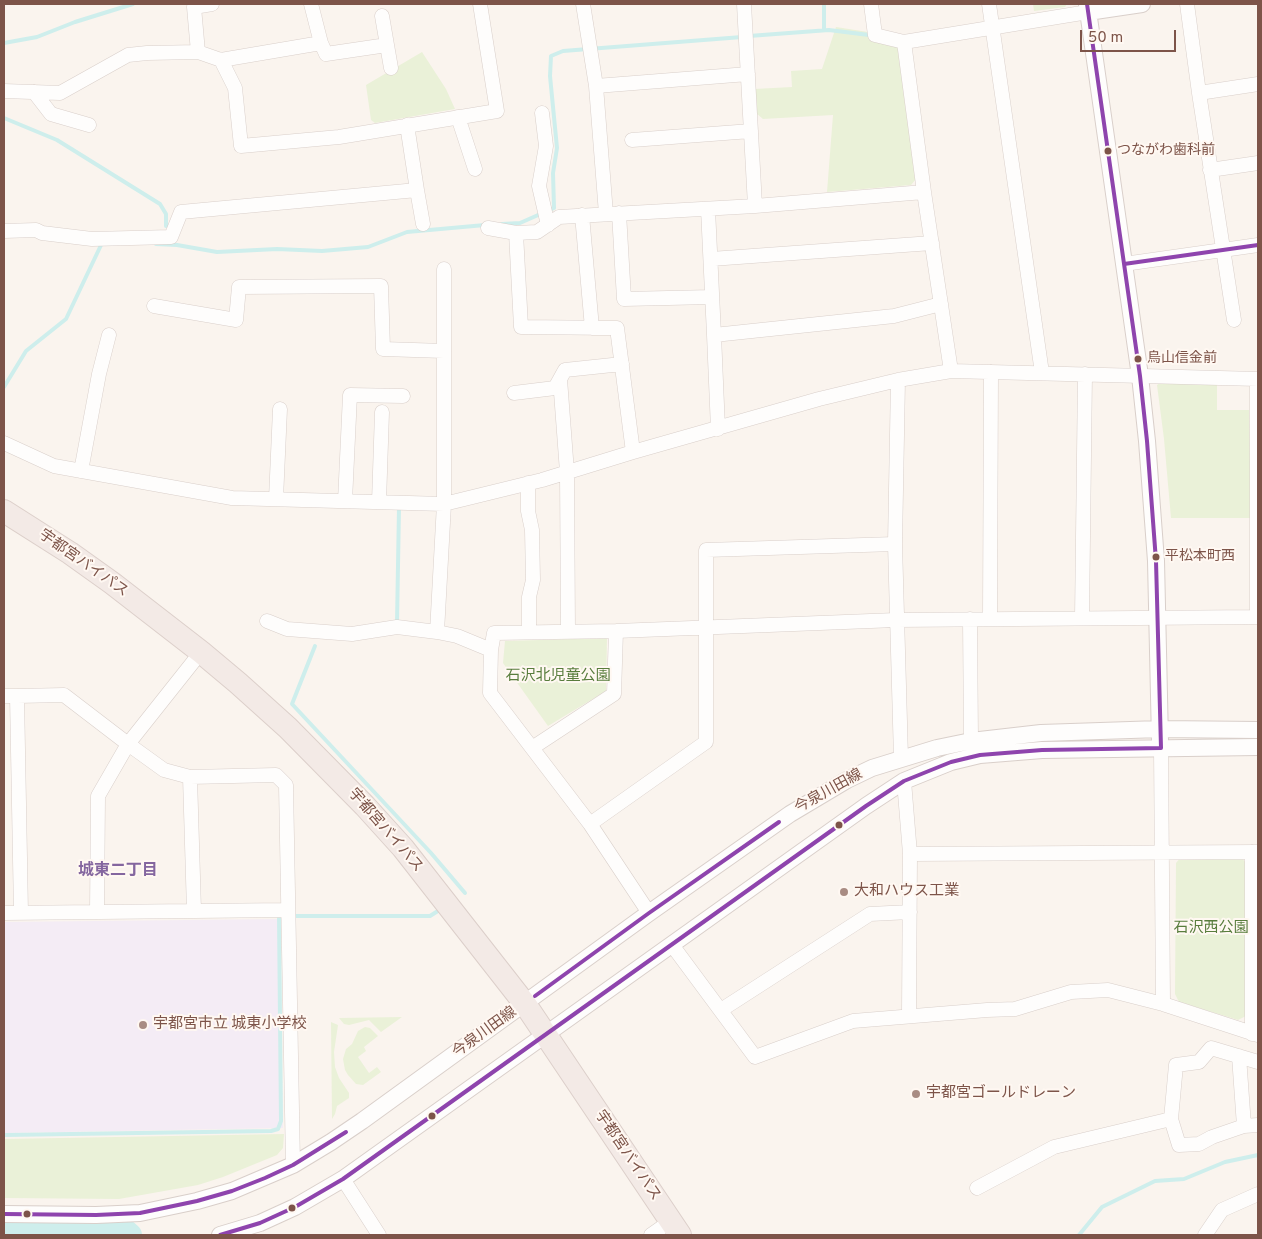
<!DOCTYPE html>
<html>
<head>
<meta charset="utf-8">
<style>
	body { margin:0 }
	#map { position:relative; width:1262px; height:1239px; overflow:hidden; background:#faf4ee; font-family:Overpass,sans-serif }
	canvas { display:block }
	.frame { position:absolute; inset:0; border:5px solid #7d5449; pointer-events:none }
	.scale { position:absolute; left:1080px; top:30px; width:96px; height:22px; box-sizing:border-box; border:2px solid #7d5449; border-top:0; padding-left:6px; font-size:15px; line-height:18px; white-space:nowrap; color:#7d5449; -webkit-text-stroke:4px #fff8f2; paint-order:stroke }
</style>
</head>
<body>
<div id="map">
<canvas width="1262" height="1239"></canvas>
<div class="frame"></div>
<div class="scale">50 m</div>
</div>
<script>
const c = document.querySelector('canvas').getContext('2d');
c.lineJoin = 'round';
function fillPath(path, color) { c.fillStyle = color; c.fill(path, 'evenodd'); }
const shape = rows => new Path2D(rows.map(r => 'M' + r).join(''));
function strokePath(path, color, width, dash) { c.strokeStyle = color; c.lineWidth = width; c.lineCap = dash ? 'butt' : 'round'; c.setLineDash(dash || []); c.stroke(path); }
function write(font, color, halo, rows, align = 'center') {
  c.font = font + ' Overpass,"Noto Sans JP",sans-serif'; c.lineWidth = 4; c.setLineDash([]); c.textBaseline = 'middle'; c.strokeStyle = halo; c.fillStyle = color; for (const [text, x, y, turn = 0] of rows) {
    c.save(); c.translate(x, y); c.rotate((+turn || 0) * Math.PI / 180); c.textAlign = isNaN(turn) ? turn : align; if (halo) c.strokeText(text, 0, 0); c.fillText(text, 0, 0); c.restore();
  }
}
fillPath(shape([
	[279,919,283,1128,4,1133,4,922]
]), '#f4ecf5');
fillPath(shape([
	[1033,4,1067,4,1065,7,1034,11],
	[836,27,868,32,869,40,899,46,917,178,911,185,827,192,833,115,763,119,756,113,754,89,792,87,791,71,822,69],
	[422,52,446,89,455,109,375,123,371,120,366,85],
	[1164,380,1217,384,1217,410,1249,410,1251,518,1171,518,1164,439,1157,385],
	[607,638,606,691,548,726,503,663,505,641],
	[1181,857,1241,857,1246,863,1246,1016,1238,1020,1179,1002,1175,994,1176,863],
	[402,1017,381,1032,369,1020,349,1025,344,1024,339,1018],
	[331,1022,338,1025,334,1052,335,1067,339,1078,349,1093,349,1098,337,1106,335,1114,332,1119],
	[365,1027,370,1028,378,1036,364,1047,366,1051,358,1057,369,1073,377,1067,381,1072,363,1085,356,1084,348,1075,345,1070,343,1059,346,1049,352,1044,358,1031],
	[284,1134,283,1148,277,1155,223,1177,198,1185,119,1199,4,1198,4,1139]
]), '#eaf1d8');
strokePath(shape([
	[824,30,824,4],
	[749,36,829,30,869,35],
	[4,43,37,37,75,22,133,4],
	[4,118,57,140,160,204,166,214,166,226],
	[502,224,520,223,554,208,553,173,557,148,550,76,551,56,563,51,742,37],
	[156,244,177,245,217,252,277,249,322,251,368,247,407,232,485,225],
	[4,387,26,351,66,319,102,243],
	[397,623,399,508,402,508],
	[315,646,292,704,431,853,465,893],
	[290,916,430,916,441,909],
	[4,1135,271,1131,278,1129,281,1121,279,916,281,916],
	[1079,1235,1102,1207,1155,1181,1184,1179,1225,1162,1258,1155]
]), '#ceeeec', 4);
strokePath(shape([
	[4,1227,103,1227,122,1228,130,1235]
]), '#ceeeec', 24);
const minor = shape([
	[583,4,596,86,606,214],
	[744,4,755,206],
	[871,4,875,35,904,42],
	[989,4,1042,373],
	[1187,4,1199,93,1234,320],
	[382,16,387,45],
	[321,43,326,54,387,45,391,68],
	[198,52,194,7,212,4],
	[221,60,321,43,311,4],
	[596,86,748,74],
	[4,91,60,93,128,55,147,53,198,52,221,60,235,88,241,146,339,137,497,111,480,4],
	[34,92,51,114,89,125],
	[1199,93,1258,84],
	[542,113,546,146,539,186,548,225],
	[458,117,475,169],
	[407,125,417,190],
	[632,140,751,131],
	[1210,170,1258,163],
	[924,192,951,371],
	[708,209,714,335,894,316,941,304],
	[619,213,624,299,712,297],
	[582,215,592,328],
	[488,228,516,233,537,232,559,217,755,206,924,192,904,42,1088,12],
	[4,231,36,230,42,233,92,239,171,237,181,212,417,190,423,224],
	[516,233,521,327,617,328,633,452],
	[711,259,932,243],
	[1124,264,1258,245],
	[444,269,444,504,437,632,457,636,491,650,494,633,616,631,896,620,1258,617],
	[154,306,236,320,239,287,381,286,383,349,444,351],
	[714,335,718,429],
	[560,379,567,472,568,632],
	[1257,379,1257,617],
	[514,393,555,388,565,370,622,364],
	[4,443,54,466,232,498,444,504,542,480,633,452,819,399,898,380,951,371,1258,379],
	[81,471,99,374,109,335],
	[528,483,528,511,532,530,533,580,529,597,529,632],
	[276,499,280,409],
	[345,501,350,395,403,396],
	[379,502,382,412],
	[895,544,901,758],
	[1082,618,1085,374],
	[970,619,971,741],
	[990,619,991,372],
	[267,621,287,629,352,634,397,627,437,632],
	[491,650,490,693,590,824,649,913],
	[4,696,17,696],
	[532,748,614,694,616,631],
	[1161,748,1163,1004],
	[190,777,276,775,286,785,293,1165],
	[904,781,910,854,909,1015],
	[590,824,706,742,706,550,895,544,898,380],
	[1252,852,1252,1034],
	[910,854,1258,852],
	[97,912,98,796,128,744,201,652],
	[4,913,288,910],
	[21,913,17,696,64,695,128,744,164,770,190,777,194,911],
	[672,945,755,1057,853,1021,987,1010,1015,1009,1071,992,1108,990,1163,1004,1258,1035],
	[721,1010,870,914,910,912],
	[1239,1056,1244,1126],
	[1258,1062,1211,1048,1199,1062,1176,1065,1171,1119,1179,1145,1199,1144,1212,1137,1244,1126,1258,1125],
	[343,1179,379,1235],
	[977,1188,1054,1147,1171,1119],
	[651,1235,671,1221],
	[1205,1235,1222,1210,1258,1194]
]);
const tertiary = shape([
	[1087,4,1140,376,1147,441,1156,561,1160,741],
	[1088,12,1142,4],
	[4,1214,96,1215,140,1213,197,1201,232,1191,293,1165,331,1142,362,1121,649,913,790,814,847,780,872,768,937,748,971,741,1041,733,1160,729,1258,730],
	[220,1235,260,1223,295,1207,343,1179,866,806,904,781,951,762,980,755,1042,750,1258,747]
]);
const trunk = shape([
	[4,511,70,553,112,583,201,652,238,683,288,728,365,806,403,848,525,1004,680,1235]
]);
strokePath(minor, '#d9cfca', 15);
strokePath(tertiary, '#d9cfca', 18);
strokePath(trunk, '#dccfca', 24);
strokePath(minor, '#fefdfc', 14);
strokePath(tertiary, '#fefdfc', 16);
strokePath(trunk, '#f3eae6', 22);
strokePath(shape([
	[1124,264,1258,245],
	[535,996,649,913,779,822],
	[4,1214,96,1215,140,1213,197,1201,232,1191,265,1178,293,1165,346,1132],
	[220,1235,260,1223,295,1207,343,1179,866,806,904,781,951,762,980,755,1042,750,1161,748,1156,561,1147,441,1140,376,1087,4]
]), '#8e44ad', 4);
for (const [x, y, r, color] of [
	[1108,151,4.5,"#7d5449"],
	[1138,359,4.5,"#7d5449"],
	[1156,557,4.5,"#7d5449"],
	[839,825,4.5,"#7d5449"],
	[844,892,5,"#a98c83"],
	[143,1025,5,"#a98c83"],
	[916,1094,5,"#a98c83"],
	[432,1116,4.5,"#7d5449"],
	[292,1208,4.5,"#7d5449"],
	[27,1214,4.5,"#7d5449"]
]) { const dot = new Path2D(); dot.arc(x, y, r, 0, 2 * Math.PI); c.fillStyle = color; c.fill(dot); strokePath(dot, '#fff8f2', 2); }
write('14px', '#7d5449', '#fff8f2', [
	["つながわ歯科前",1117,151],
	["烏山信金前",1147,359],
	["平松本町西",1165,557]
], 'left');
write('15px', '#7d5449', '#fff8f2', [
	["宇都宮バイパス",83,564,35],
	["今泉川田線",829,792,-29],
	["宇都宮バイパス",385,831,49],
	["今泉川田線",485,1033,-36],
	["宇都宮バイパス",627,1156,56]
]);
write('15px', '#597d3d', '#fff8f2', [
	["石沢北児童公園",558,677],
	["石沢西公園",1211,929]
]);
write('15px', '#7d5449', '#fff8f2', [
	["大和ハウス工業",854,892],
	["宇都宮市立 城東小学校",153,1025],
	["宇都宮ゴールドレーン",926,1094]
], 'left');
write('bold 16px', '#84669f', '#fff8f2', [
	["城東二丁目",118,872]
]);
</script>
</body>
</html>
